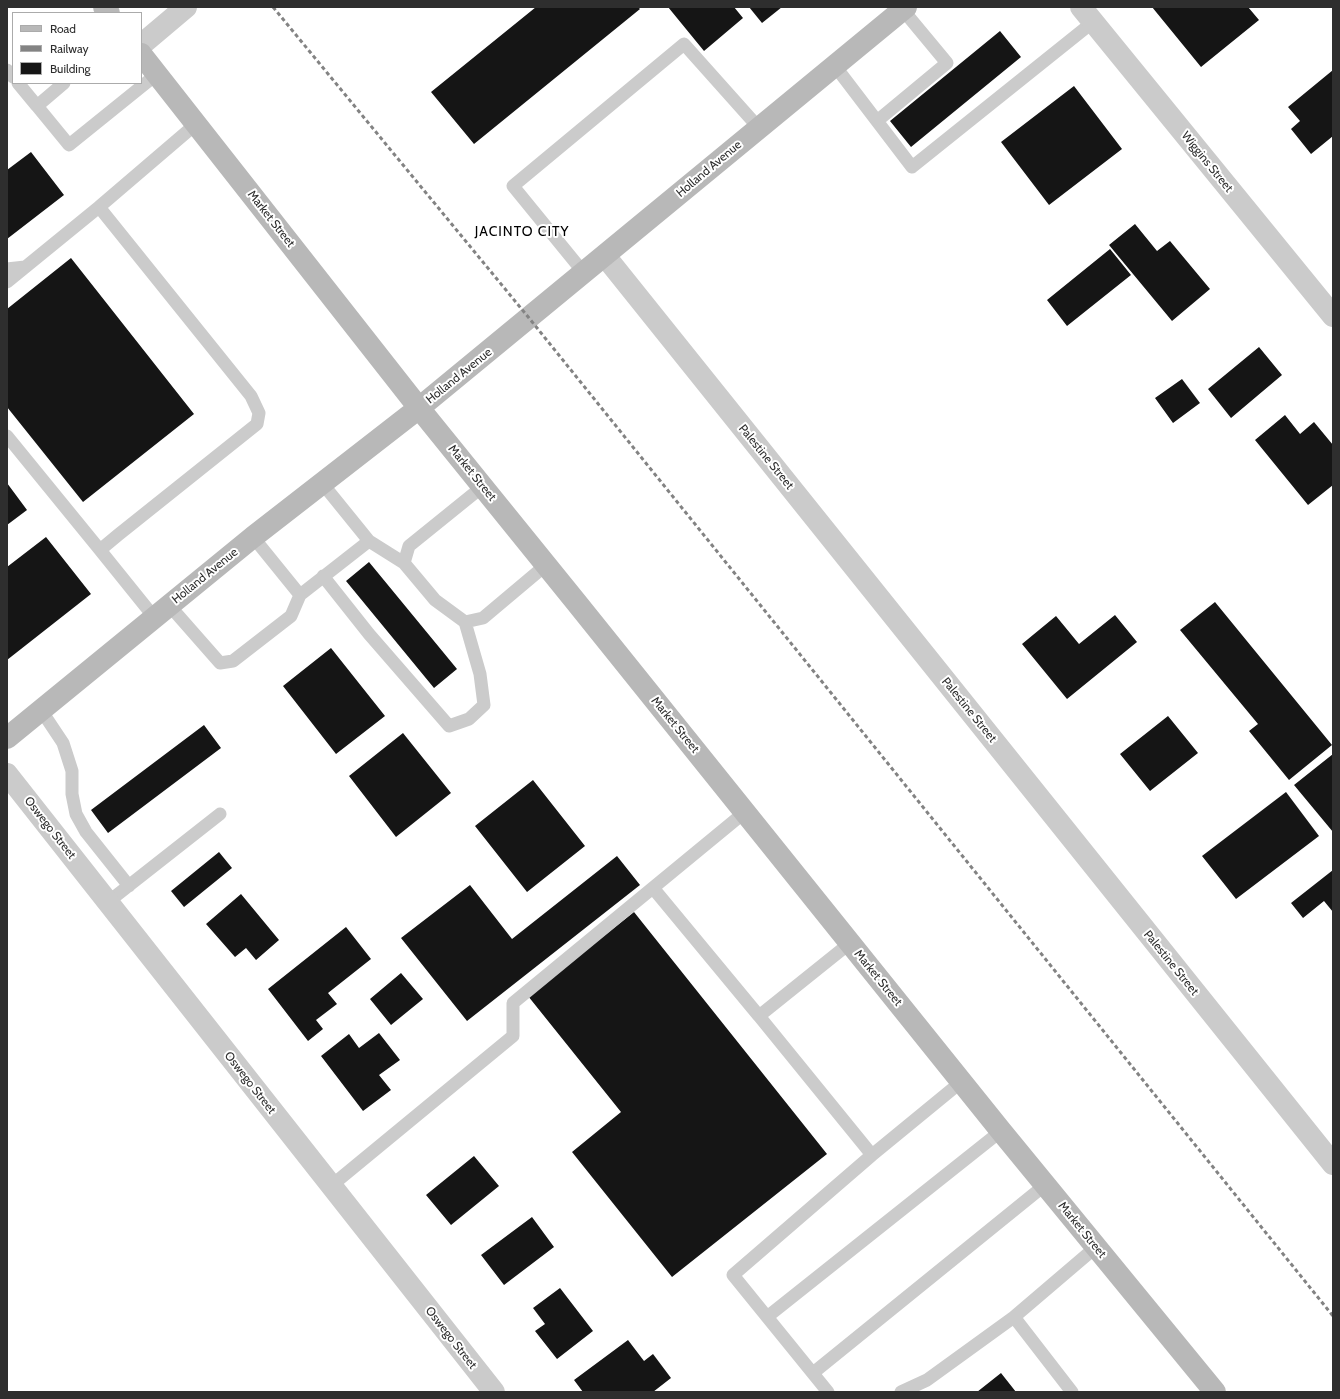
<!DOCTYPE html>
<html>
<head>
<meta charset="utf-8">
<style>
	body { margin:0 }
	#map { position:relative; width:1340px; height:1399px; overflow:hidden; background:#fff; font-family:Cabin,sans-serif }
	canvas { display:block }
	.frame { position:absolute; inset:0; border:8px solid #2e2e2e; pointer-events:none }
	.legend { position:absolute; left:12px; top:12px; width:130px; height:72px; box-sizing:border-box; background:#fff; border:1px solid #ababab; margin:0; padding:5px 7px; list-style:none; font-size:12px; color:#2e2e2e }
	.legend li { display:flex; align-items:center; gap:8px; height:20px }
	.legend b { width:20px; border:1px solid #ababab }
</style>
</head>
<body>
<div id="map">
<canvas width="1340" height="1399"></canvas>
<div class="frame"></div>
<ul class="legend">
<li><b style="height:5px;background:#b8b8b8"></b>Road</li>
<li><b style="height:5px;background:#838383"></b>Railway</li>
<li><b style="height:11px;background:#151515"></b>Building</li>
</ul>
</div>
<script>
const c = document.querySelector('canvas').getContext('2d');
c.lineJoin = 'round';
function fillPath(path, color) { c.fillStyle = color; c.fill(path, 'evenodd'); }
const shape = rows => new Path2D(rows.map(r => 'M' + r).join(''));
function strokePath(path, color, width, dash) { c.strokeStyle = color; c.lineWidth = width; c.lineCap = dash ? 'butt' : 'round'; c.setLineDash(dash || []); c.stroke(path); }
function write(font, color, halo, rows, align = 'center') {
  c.font = font + ' Cabin,sans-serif'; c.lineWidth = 4; c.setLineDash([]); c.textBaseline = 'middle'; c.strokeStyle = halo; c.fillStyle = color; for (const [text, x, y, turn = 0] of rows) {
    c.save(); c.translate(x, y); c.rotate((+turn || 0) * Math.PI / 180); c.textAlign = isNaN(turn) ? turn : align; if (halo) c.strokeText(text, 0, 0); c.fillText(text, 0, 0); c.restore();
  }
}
fillPath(shape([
	[536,7,638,7,640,9,474,144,431,92],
	[668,7,734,7,743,18,704,51],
	[749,7,782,7,762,23],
	[1152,7,1248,7,1259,20,1201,67],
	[1000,31,1021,57,911,147,890,121],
	[1333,70,1333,136,1311,154,1291,129,1300,121,1288,107],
	[1074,86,1122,149,1049,205,1001,142],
	[31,152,64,195,7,239,7,170],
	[1135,224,1157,251,1170,241,1210,289,1172,321,1109,245],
	[1110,249,1131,275,1067,326,1047,300],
	[71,258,194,414,83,502,7,407,7,309],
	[1259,347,1282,375,1231,418,1208,389],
	[1182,379,1200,403,1173,423,1155,398],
	[1285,415,1300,434,1314,422,1333,445,1333,485,1308,505,1255,440],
	[7,483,27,510,7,525],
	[46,537,91,594,7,660,7,567],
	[369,562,457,669,434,688,346,581],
	[1215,602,1332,745,1289,780,1249,731,1258,724,1180,630],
	[1115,615,1137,642,1067,699,1022,644,1056,616,1079,644],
	[331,648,385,716,336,754,283,686],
	[1168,716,1198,753,1150,791,1120,754],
	[204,725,221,748,108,833,91,810],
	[403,733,451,793,396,837,349,776],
	[1333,754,1333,832,1294,785],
	[533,780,585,846,527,892,475,826],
	[1286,792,1319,836,1236,899,1202,856],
	[219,852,232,868,184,907,171,891],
	[617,856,640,885,467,1021,401,938,470,885,512,939],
	[1333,870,1333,912,1324,901,1303,918,1291,903],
	[241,894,279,940,256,960,246,948,235,957,206,924],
	[634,912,827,1154,672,1277,572,1152,621,1112,528,996],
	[346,927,371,959,328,993,337,1004,316,1020,323,1029,308,1041,268,989],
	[401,973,423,999,391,1025,370,999],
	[379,1033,400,1060,379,1075,391,1090,363,1111,321,1056,349,1034,359,1048],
	[474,1156,499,1186,451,1225,426,1195],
	[532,1217,554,1247,504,1285,481,1255],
	[560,1288,593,1331,557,1359,535,1331,545,1324,533,1308],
	[628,1340,644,1361,653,1354,671,1378,653,1392,583,1392,574,1380],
	[1001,1373,1016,1392,977,1392]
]), '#151515');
strokePath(shape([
	[835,66,912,167,1093,22],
	[7,70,13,77],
	[18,83,37,106,64,83],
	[37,106,69,145,157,74],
	[877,121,947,63,903,10],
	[7,269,25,267],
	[584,273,513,186,684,44,759,128],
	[7,282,99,207],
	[7,436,100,550],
	[482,487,409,546,404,563,435,600,465,622,483,618,546,565],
	[253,537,300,595],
	[369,541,404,563],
	[323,576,369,634,449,726,469,719,484,705,480,674,465,622],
	[169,605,220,663,233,661,291,616,300,595,369,541,322,483],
	[154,617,100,550,118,535,257,424,259,413,251,396,99,207,196,124],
	[41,710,63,743,72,771,72,794,76,814,86,832,129,886],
	[653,888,759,1016],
	[108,902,220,814],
	[850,943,759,1016,872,1155,961,1082],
	[331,1186,513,1036,513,1003,745,812],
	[767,1317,1001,1131],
	[813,1373,1045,1185],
	[828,1392,733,1275,872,1155],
	[901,1392,927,1380,1014,1317],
	[1072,1392,1014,1317,1096,1247]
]), '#cbcbcb', 13);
strokePath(shape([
	[1081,7,1333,316],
	[141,45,186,7],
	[605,256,1333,1164],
	[7,774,494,1392]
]), '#cbcbcb', 22);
strokePath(shape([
	[104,7,109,13],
	[141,54,419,408,576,602,1001,1131,1215,1392],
	[7,738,253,537,419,408,906,7]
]), '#b8b8b8', 22);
strokePath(shape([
	[273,7,529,318,1333,1316]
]), '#838383', 3, [4, 3]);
write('12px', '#2e2e2e', '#fff', [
	["Wiggins Street",1207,162,51],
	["Holland Avenue",709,169,-40],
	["Market Street",271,219,52],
	["Holland Avenue",459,376,-39],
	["Palestine Street",766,457,51],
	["Market Street",472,473,51],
	["Holland Avenue",205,576,-39],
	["Palestine Street",969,710,51],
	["Market Street",675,725,51],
	["Oswego Street",50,828,52],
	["Palestine Street",1171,963,51],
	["Market Street",878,978,51],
	["Oswego Street",250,1083,52],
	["Market Street",1082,1230,51],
	["Oswego Street",451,1338,52]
]);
c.letterSpacing = '1px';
write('14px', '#000', '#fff', [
	["JACINTO CITY",522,232]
]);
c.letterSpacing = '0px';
</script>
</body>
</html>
